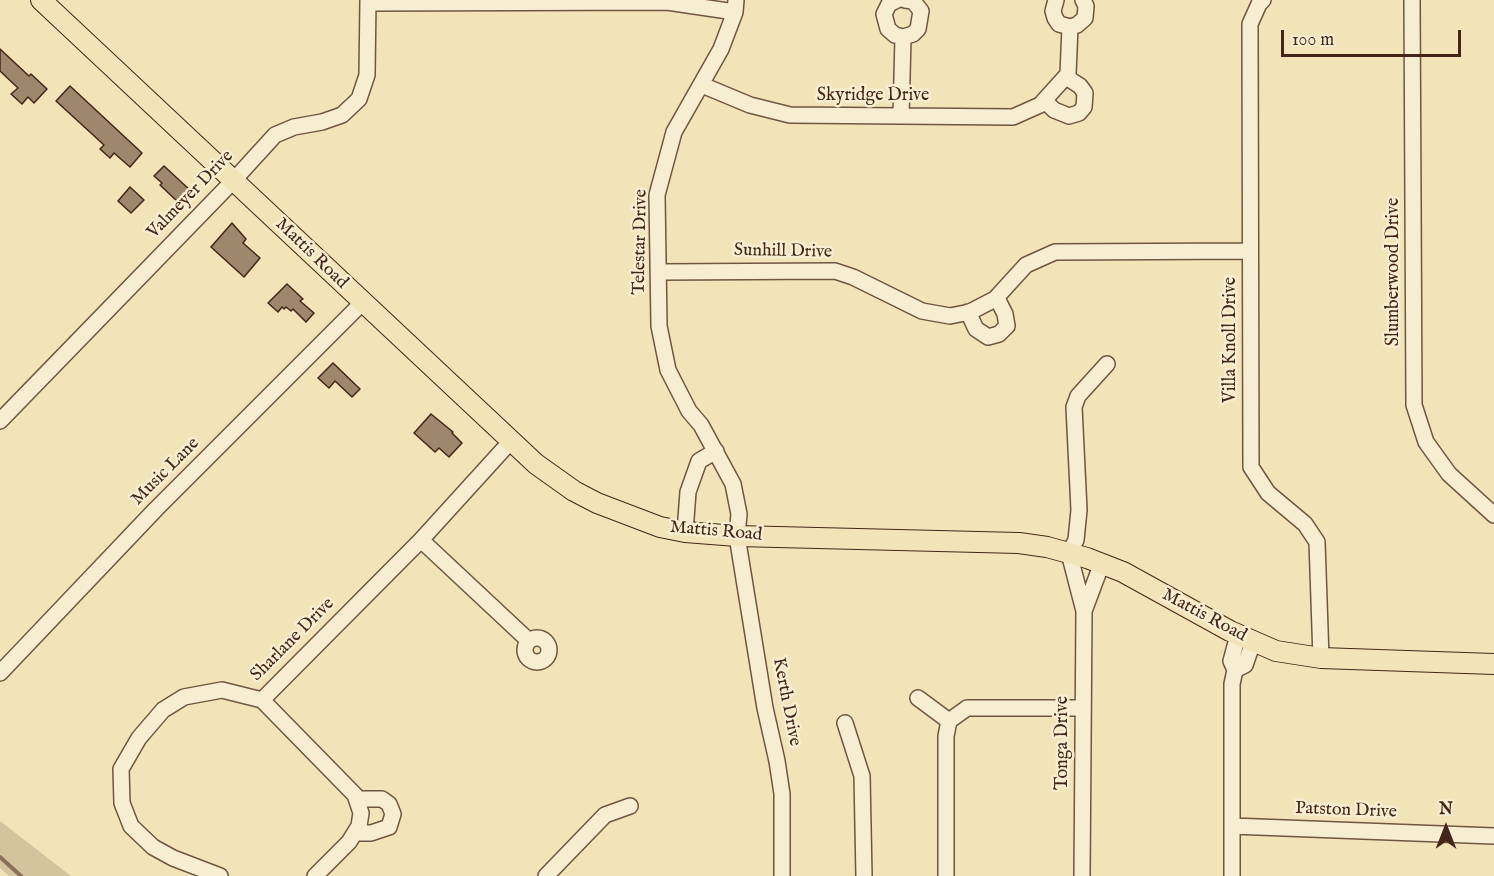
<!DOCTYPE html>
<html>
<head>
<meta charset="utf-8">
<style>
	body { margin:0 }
	#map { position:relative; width:1494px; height:876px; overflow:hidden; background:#f2e4b8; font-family:"IM FELL English",serif }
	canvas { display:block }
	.north { position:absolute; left:1416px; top:798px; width:60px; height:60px; -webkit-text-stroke:4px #f7edd1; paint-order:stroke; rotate:0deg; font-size:16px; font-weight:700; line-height:24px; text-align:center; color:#442519 }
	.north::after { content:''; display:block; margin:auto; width:21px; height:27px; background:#442519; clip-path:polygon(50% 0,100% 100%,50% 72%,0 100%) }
	.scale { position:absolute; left:1281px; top:30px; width:180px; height:27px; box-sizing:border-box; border:3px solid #442519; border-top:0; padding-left:8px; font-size:18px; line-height:21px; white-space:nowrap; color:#442519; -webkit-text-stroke:4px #f7edd1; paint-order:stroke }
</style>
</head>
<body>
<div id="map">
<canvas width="1494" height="876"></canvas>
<div class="north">N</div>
<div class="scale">100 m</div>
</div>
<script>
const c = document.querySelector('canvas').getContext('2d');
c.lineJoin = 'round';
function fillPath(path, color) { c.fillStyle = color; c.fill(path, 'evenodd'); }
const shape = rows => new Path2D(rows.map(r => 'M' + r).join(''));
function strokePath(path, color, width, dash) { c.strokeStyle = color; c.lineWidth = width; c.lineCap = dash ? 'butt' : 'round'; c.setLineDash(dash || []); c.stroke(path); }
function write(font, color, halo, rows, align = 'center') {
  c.font = font + ' "IM FELL English",serif'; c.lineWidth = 5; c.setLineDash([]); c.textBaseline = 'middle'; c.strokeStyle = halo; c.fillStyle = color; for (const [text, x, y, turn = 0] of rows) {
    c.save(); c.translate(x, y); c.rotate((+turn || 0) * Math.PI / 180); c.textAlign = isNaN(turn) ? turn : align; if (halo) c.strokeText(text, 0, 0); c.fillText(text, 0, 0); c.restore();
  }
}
fillPath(shape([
	[0,821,71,876,9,876,0,868]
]), '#d4c49d');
strokePath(shape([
	[0,857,21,876]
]), '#897158', 4);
const building = shape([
	[0,49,29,76,31,74,47,89,34,103,28,97,22,104,11,94,18,88,0,71,0,49],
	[70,86,142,153,130,167,114,153,110,158,100,149,104,145,56,101,70,86],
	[164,166,191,191,179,203,160,185,162,183,154,176,164,166],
	[130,187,144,200,131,213,118,201,130,187],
	[232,223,246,239,243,243,260,258,244,277,211,247,232,223],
	[287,284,303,299,300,301,314,313,306,322,293,309,291,311,286,307,284,309,282,307,278,312,268,303,287,284],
	[333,363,360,389,352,397,335,381,329,388,318,378,333,363],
	[431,414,453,432,452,433,462,443,449,457,439,448,435,452,414,433,431,414]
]);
fillPath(building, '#9e886c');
strokePath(building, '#442519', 1.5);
const minor = shape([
	[736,0,735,12,721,49,674,132,657,195,659,326,668,370,689,411,701,425,733,484,739,514,737,536,765,708,777,761,782,794,782,876],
	[897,0,889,4,884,14,888,29,895,35,903,37,913,34,918,29,921,11,913,1,905,0],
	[1056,0,1053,11,1055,18,1059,24,1070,27,1077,25,1085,18,1086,6,1083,0],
	[1263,0,1259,4,1250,24,1251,467,1268,493,1305,524,1317,542,1321,658],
	[1412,0,1414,405,1426,442,1449,474,1494,515],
	[368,3,667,2,735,12],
	[702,85,750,105,790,115,1013,117,1040,105,1068,74,1070,27],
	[1045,101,1054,110,1069,116,1079,113,1084,107,1085,93,1080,86,1066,77],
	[901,116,903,37],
	[660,272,835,271,853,277,922,311,950,316,970,312,995,299,1026,265,1055,252,1250,251],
	[968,312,976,329,988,337,999,334,1007,326,1005,314,997,298],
	[0,421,234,180,275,135,294,127,322,122,342,115,359,99,367,75,368,0],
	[685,532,688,492,699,461,716,451],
	[421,540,529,641],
	[1084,611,1102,563],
	'525 650a12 12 0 1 1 24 0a12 12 0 1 1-24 0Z',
	[1235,670,1245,665,1253,642],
	[0,673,156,509,362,303],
	[918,698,949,721],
	[262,700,355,795,361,813,359,826,349,842,315,876],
	[845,723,862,776,864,876],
	[1232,826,1494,836],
	[355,833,371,833,389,827,393,814,389,804,382,799,357,799],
	[220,876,173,858,153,847,131,826,122,803,121,769,139,738,163,710,184,697,222,690,262,700,421,540,511,441],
	[546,876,605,815,630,806],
	[946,876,946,736,949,721,967,708,1082,708],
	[1082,876,1084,611,1069,553,1076,540,1079,510,1074,407,1078,396,1107,364],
	[1232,876,1232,684,1235,670,1231,661,1238,635]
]);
const major = shape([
	[41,0,536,464,574,491,597,503,660,527,685,532,737,536,1019,543,1047,547,1087,558,1123,572,1230,631,1276,651,1321,658,1494,664]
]);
strokePath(minor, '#705541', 18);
strokePath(major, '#442519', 22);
strokePath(minor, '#f7edd1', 15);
strokePath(major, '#f2e4b8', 20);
write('18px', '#442519', '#f7edd1', [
	["Skyridge Drive",873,96],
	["Valmeyer Drive",191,195,-46],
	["Telestar Drive",641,242,-89],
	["Sunhill Drive",783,252,1],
	["Mattis Road",311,254,44],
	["Slumberwood Drive",1394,272,-90],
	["Villa Knoll Drive",1231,340,-90],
	["Music Lane",166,472,-45],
	["Mattis Road",716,532,5],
	["Mattis Road",1204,616,28],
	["Sharlane Drive",293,640,-45],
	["Kerth Drive",786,702,79],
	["Tonga Drive",1063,743,-90],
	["Patston Drive",1346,811,2]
]);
</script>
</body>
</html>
